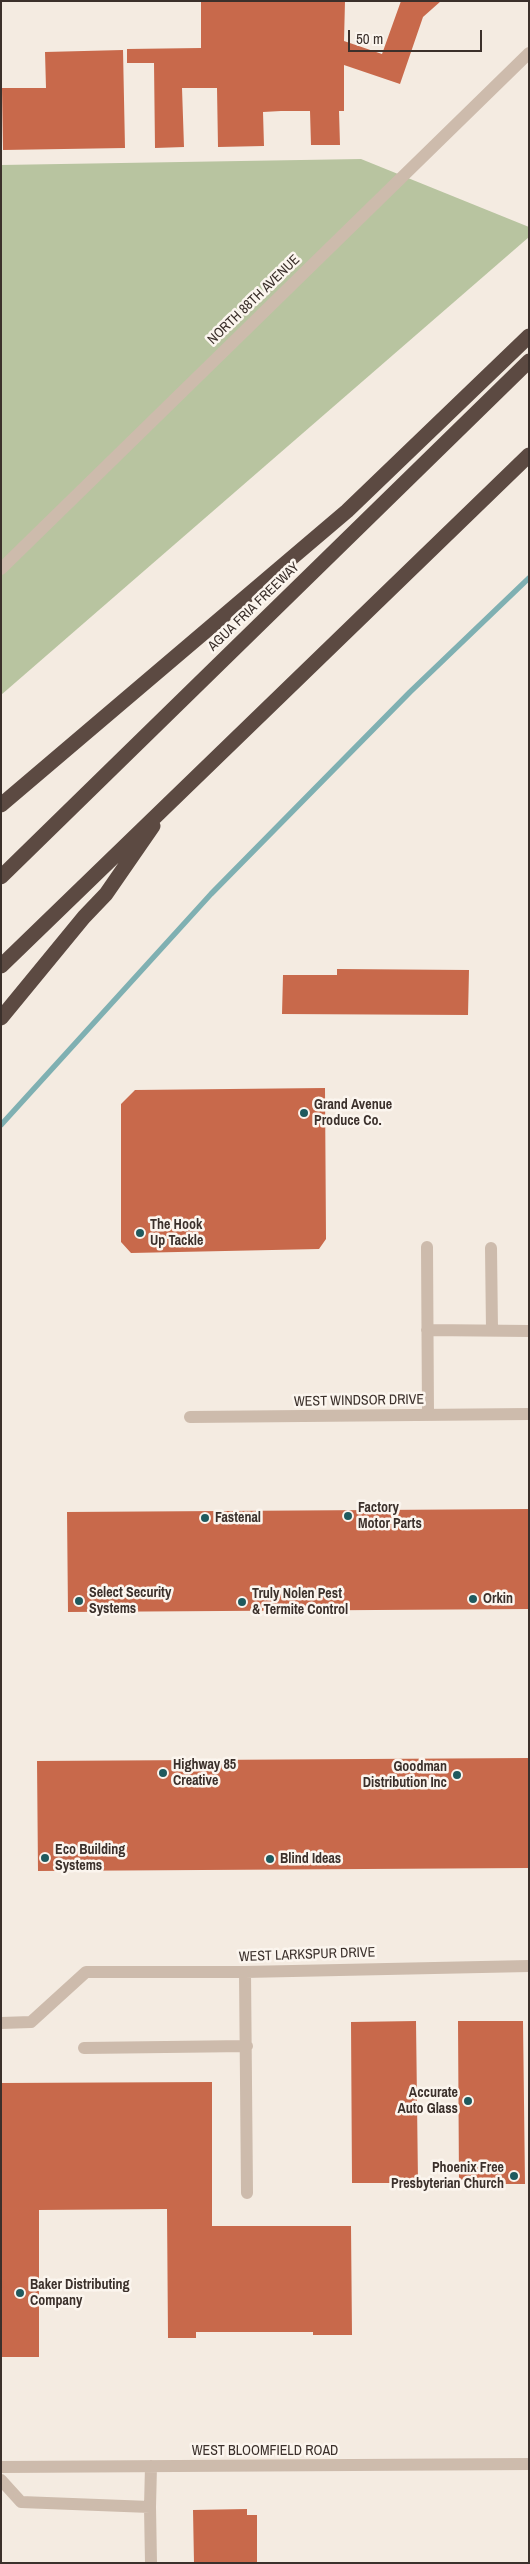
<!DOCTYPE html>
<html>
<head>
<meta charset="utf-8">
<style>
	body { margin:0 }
	#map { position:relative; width:530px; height:2564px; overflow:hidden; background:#f4ebe1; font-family:"Archivo Narrow",sans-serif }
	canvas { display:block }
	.frame { position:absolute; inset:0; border:2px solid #3b302b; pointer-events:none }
	.scale { position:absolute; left:348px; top:30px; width:134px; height:22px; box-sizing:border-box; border:2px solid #3b302b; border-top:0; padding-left:6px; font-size:15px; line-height:18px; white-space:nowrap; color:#3b302b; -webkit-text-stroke:4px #fbf5ee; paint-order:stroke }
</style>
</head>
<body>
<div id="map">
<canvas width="530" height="2564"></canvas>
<div class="frame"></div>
<div class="scale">50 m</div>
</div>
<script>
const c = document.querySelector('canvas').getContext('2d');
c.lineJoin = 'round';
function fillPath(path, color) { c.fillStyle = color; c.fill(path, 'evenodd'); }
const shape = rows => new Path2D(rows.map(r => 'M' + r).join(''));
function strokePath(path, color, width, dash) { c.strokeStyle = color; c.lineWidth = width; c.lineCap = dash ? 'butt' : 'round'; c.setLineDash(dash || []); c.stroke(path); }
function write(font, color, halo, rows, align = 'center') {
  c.font = font + ' "Archivo Narrow",sans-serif'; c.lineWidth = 5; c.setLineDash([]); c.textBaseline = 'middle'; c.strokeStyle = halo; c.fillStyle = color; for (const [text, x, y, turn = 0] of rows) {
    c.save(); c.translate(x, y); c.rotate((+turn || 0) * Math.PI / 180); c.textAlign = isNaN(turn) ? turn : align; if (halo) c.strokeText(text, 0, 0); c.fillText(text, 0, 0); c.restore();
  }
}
fillPath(shape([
	[361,159,529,227,529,237,1,695,1,165]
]), '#b8c4a0');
strokePath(shape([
	[1,1125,211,894,410,692,529,578]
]), '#7fb0b2', 5.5);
fillPath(shape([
	[201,1,345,1,344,41,382,54,401,1,441,1,423,17,400,84,344,65,344,111,339,111,340,145,311,145,310,111,281,111,263,112,264,146,218,147,217,88,182,88,184,147,155,148,154,63,127,63,127,49,201,48],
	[123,50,125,148,3,150,2,88,46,88,45,52],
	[337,969,469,970,468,1015,282,1014,283,975,337,975],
	[325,1088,326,1239,319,1249,131,1253,121,1242,121,1104,135,1090],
	[529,1509,529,1609,68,1612,67,1512],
	[529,1758,529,1868,38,1871,37,1761],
	[416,2021,418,2183,352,2183,351,2022],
	[458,2021,523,2021,525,2184,459,2184],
	[212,2082,212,2226,351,2226,352,2335,313,2335,313,2332,196,2332,196,2338,168,2338,167,2209,39,2210,39,2357,1,2357,1,2083],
	[247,2509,247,2515,257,2515,257,2563,194,2563,193,2510]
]), '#c8694b');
strokePath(shape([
	[1,569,529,53],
	[427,1247,428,1415],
	[491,1248,492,1330],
	[427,1330,529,1331],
	[190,1417,529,1414],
	[245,1972,247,2193],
	[1,2023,31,2022,86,1972,245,1972,529,1966],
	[84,2048,247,2046],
	[1,2467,529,2464],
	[1,2480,21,2502,150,2507,151,2563],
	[150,2507,151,2466]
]), '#cdbbac', 12);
strokePath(shape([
	[1,805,347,511,529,336],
	[1,877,529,361],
	[1,966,529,455],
	[1,1018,84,917,106,894,153,826]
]), '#5c4a42', 15);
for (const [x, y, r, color] of [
	[304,1113,5,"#1f5a5e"],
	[140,1233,5,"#1f5a5e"],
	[348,1516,5,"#1f5a5e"],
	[205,1518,5,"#1f5a5e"],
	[473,1599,5,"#1f5a5e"],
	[79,1601,5,"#1f5a5e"],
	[242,1602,5,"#1f5a5e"],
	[163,1773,5,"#1f5a5e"],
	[457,1775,5,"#1f5a5e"],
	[45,1858,5,"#1f5a5e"],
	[270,1859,5,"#1f5a5e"],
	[468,2101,5,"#1f5a5e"],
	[514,2176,5,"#1f5a5e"],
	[20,2293,5,"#1f5a5e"]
]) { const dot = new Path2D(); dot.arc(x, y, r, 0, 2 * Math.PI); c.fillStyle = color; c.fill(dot); strokePath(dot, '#fbf5ee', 2); }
write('14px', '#3b302b', '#fbf5ee', [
	["NORTH 88TH AVENUE",254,300,-44],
	["AGUA FRIA FREEWAY",254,607,-44],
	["WEST WINDSOR DRIVE",359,1401,-1],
	["WEST LARKSPUR DRIVE",307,1955,-2],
	["WEST BLOOMFIELD ROAD",265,2451]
]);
write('bold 14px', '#3b302b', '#fbf5ee', [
	["Grand Avenue",314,1105],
	["Produce Co.",314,1121],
	["The Hook",150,1225],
	["Up Tackle",150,1241],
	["Factory",358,1508],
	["Motor Parts",358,1524],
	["Fastenal",215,1518],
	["Select Security",89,1593],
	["Systems",89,1609],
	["Truly Nolen Pest",252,1594],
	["& Termite Control",252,1610],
	["Orkin",483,1599],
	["Highway 85",173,1765],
	["Creative",173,1781],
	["Goodman",447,1767,"right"],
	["Distribution Inc",447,1783,"right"],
	["Eco Building",55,1850],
	["Systems",55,1866],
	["Blind Ideas",280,1859],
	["Accurate",458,2093,"right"],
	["Auto Glass",458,2109,"right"],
	["Phoenix Free",504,2168,"right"],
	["Presbyterian Church",504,2184,"right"],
	["Baker Distributing",30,2285],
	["Company",30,2301]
], 'left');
</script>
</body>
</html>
